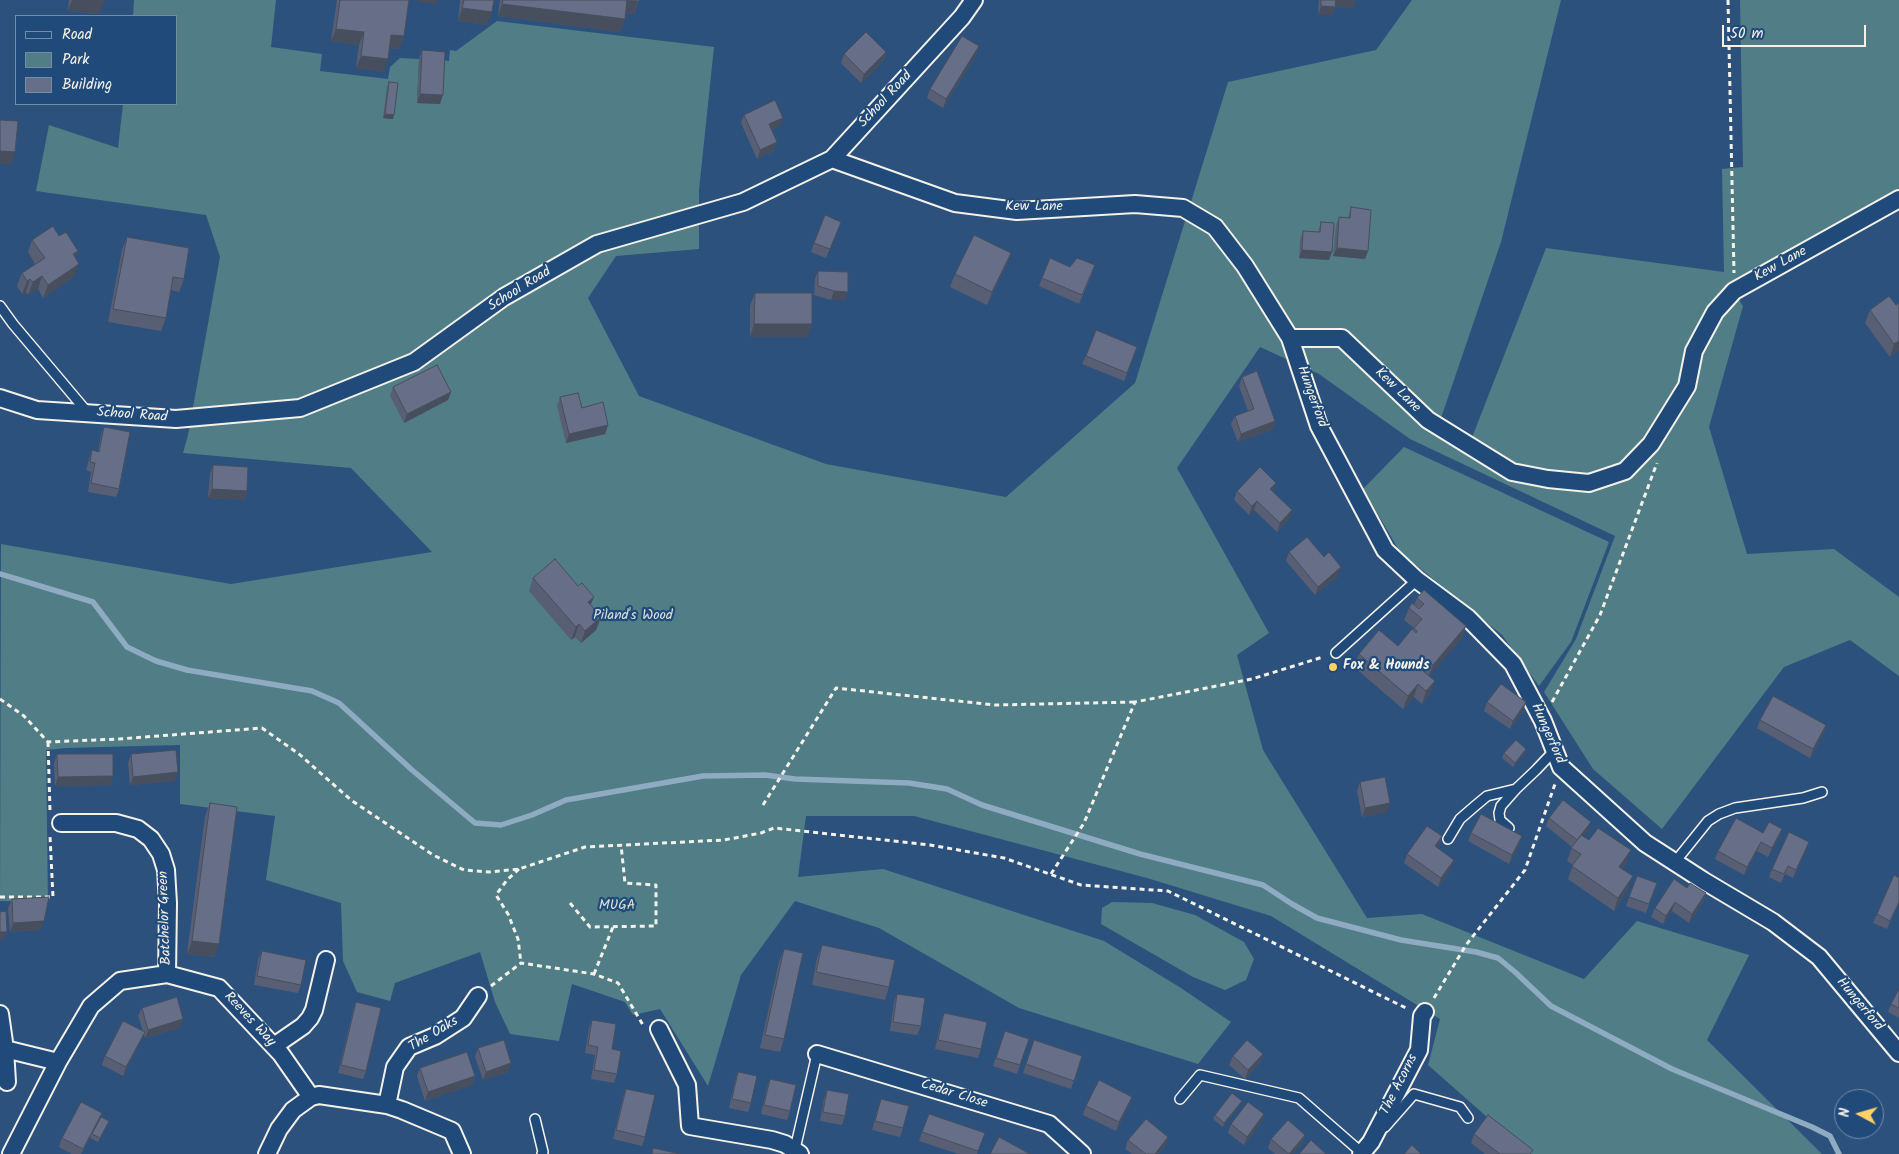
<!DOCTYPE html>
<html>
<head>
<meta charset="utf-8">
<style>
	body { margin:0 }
	#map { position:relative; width:1899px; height:1154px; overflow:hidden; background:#2d517d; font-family:Kalam,sans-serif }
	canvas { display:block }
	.legend { position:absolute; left:15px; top:15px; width:162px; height:90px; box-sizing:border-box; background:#1f4a7a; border:1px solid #748da6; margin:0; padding:6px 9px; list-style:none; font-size:15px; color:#f4f1e8 }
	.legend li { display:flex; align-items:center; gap:10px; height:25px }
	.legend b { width:25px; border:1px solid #748da6 }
	.north { position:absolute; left:1834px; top:1089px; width:50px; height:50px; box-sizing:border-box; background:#1f4a7a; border:1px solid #748da6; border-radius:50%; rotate:276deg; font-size:14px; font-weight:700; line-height:20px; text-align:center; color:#f4f1e8 }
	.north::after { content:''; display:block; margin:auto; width:18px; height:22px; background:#ffd166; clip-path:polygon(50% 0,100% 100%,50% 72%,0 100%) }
	.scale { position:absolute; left:1722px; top:25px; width:144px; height:22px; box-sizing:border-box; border:2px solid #f4f1e8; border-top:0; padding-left:6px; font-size:15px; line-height:18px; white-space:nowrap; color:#f4f1e8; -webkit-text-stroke:4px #1f4a7a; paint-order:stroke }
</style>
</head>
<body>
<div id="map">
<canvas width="1899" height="1154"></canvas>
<ul class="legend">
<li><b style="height:6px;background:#1f4a7a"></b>Road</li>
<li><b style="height:14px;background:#507d86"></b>Park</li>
<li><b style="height:14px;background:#666f87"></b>Building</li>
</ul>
<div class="north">N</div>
<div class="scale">50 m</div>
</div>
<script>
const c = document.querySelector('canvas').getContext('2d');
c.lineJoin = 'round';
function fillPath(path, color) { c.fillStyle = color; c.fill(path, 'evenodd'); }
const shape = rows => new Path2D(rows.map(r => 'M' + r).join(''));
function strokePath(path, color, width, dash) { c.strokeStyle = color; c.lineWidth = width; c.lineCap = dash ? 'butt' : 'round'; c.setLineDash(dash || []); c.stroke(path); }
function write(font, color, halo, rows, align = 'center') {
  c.font = font + ' Kalam,sans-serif'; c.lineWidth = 4.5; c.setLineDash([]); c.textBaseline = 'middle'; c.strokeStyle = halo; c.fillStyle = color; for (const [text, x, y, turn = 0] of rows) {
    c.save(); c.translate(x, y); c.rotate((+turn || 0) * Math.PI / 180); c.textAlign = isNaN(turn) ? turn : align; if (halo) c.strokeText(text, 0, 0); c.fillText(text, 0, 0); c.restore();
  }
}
fillPath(shape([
	[134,0,276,0,271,47,322,54,320,71,388,79,390,67,400,58,419,59,417,103,442,60,449,61,450,50,456,51,497,21,714,47,699,190,699,249,616,256,588,298,639,396,826,464,1006,497,1135,383,1228,82,1376,50,1412,0,1561,0,1501,242,1440,421,1471,440,1546,248,1724,272,1722,169,1743,167,1740,0,1899,0,1899,194,1729,284,1743,306,1709,427,1747,554,1834,549,1899,597,1899,676,1850,640,1784,667,1662,829,1593,769,1544,692,1576,639,1615,536,1410,439,1319,374,1260,347,1177,468,1269,633,1237,655,1263,750,1367,918,1422,914,1584,979,1637,921,1749,955,1707,1040,1822,1154,1529,1154,1428,1065,1440,1019,1271,916,1147,878,914,816,806,816,798,877,883,869,1104,941,1181,988,1231,1022,1198,1064,1019,1008,879,928,795,901,741,975,708,1086,660,1009,633,1015,625,1002,572,984,559,1041,510,1034,495,1002,480,952,395,983,390,1001,357,992,343,961,341,903,266,880,275,816,180,804,180,745,66,748,46,750,48,902,0,901,1,544,231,584,432,552,351,468,183,453,188,435,220,257,206,215,36,191,49,125,118,148,123,104,176,104,176,16,133,16],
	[1404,447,1609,542,1571,642,1539,686,1502,635,1400,552,1363,489],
	[1112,902,1152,903,1195,915,1244,942,1254,959,1246,980,1225,990,1193,977,1101,924,1102,908]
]), '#507d86');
strokePath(shape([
	[0,574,93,602,127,647,156,661,187,670,312,691,339,703,412,770,475,823,501,825,532,815,566,800,703,776,765,775,795,779,909,783,947,789,982,805,1140,854,1263,885,1292,904,1317,918,1401,940,1476,952,1498,958,1515,972,1551,1006,1672,1069,1812,1127,1830,1136,1839,1154]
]), '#8eabc1', 5.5);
const service = shape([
	[0,306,13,324,88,413],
	[1336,653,1417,580],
	[1509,828,1500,820,1499,813,1501,806,1516,789],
	[1448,839,1460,819,1475,806,1487,796,1516,789,1536,770,1555,750],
	[1675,862,1708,821,1719,814,1735,808,1803,798,1822,792],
	[1180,1099,1200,1075,1299,1098,1362,1153],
	[535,1119,543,1152,542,1154],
	[1385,1127,1414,1094,1460,1107,1468,1118],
	[795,1149,817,1054]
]);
const minor = shape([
	[832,159,955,203,1017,211,1135,204,1183,208,1215,227,1245,266,1290,338,1319,426,1385,550,1417,580,1468,618,1513,664,1543,721,1561,767,1645,843,1704,881,1773,922,1819,957,1899,1053],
	[1290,338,1342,338,1428,420,1512,472,1548,479,1589,483,1625,471,1651,444,1687,386,1694,351,1715,312,1734,291,1899,199],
	[0,398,37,410,176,419,300,408,414,362,504,297,597,244,743,202,832,159,962,17,974,0],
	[61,823,116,823,138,829,151,839,161,854,166,870,168,903,167,974],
	[0,1014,5,1049,7,1082],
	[659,1029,687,1085,690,1126,772,1140,785,1144,800,1154],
	[274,1046,303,1026,310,1018,314,1010,326,960],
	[5,1049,58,1062],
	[817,1054,1049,1124,1082,1154],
	[387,1105,395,1067,409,1047,435,1036,463,1018,478,996],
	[11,1154,58,1062,91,1006,120,981,167,974,219,988,281,1054,311,1097],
	[267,1154,279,1129,293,1110,311,1097,319,1095,387,1105,402,1110,452,1131,462,1154],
	[1361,1154,1371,1142,1419,1050,1422,1016,1425,1012]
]);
strokePath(service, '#f4f1e8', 12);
strokePath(minor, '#f4f1e8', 20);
strokePath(shape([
	[1728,0,1734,273],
	[0,699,24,716,48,742,119,739,262,728,299,754,351,800,433,855,464,870,489,872,519,869,585,847,724,840,761,833,774,828,930,845,1004,858,1081,885,1168,891,1408,1009],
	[1552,702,1600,615,1657,463],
	[48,742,50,811],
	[763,805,836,688,995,705,1135,702],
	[519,869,507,880,496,895,508,914,518,939,521,963],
	[1051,874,1084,823,1135,702,1252,679,1323,657],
	[0,897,53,897,50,836],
	[570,903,590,927,656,926,656,885,625,883,621,845],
	[594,974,613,927],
	[491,986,521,963,594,974,618,983,643,1025],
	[1434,998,1466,945,1525,870,1555,784]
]), '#f4f1e8', 3, [5, 4]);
strokePath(service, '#1f4a7a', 9);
strokePath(minor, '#1f4a7a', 16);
fillPath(shape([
	[69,0,104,0,99,14,68,11],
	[337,0,409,0,404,36,399,49,390,48,384,72,356,68,359,45,331,41],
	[460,0,494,0,487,25,458,21],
	[500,0,639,0,634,14,625,13,625,19,620,32,498,16],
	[1319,0,1356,0,1353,8,1335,7,1332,15,1318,15],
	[979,46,976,55,943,108,927,98,930,89],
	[422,50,440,104,417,103,419,59],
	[886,52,883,61,861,83,841,63,844,54],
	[389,82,393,119,383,118,387,86],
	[744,115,780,126,771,130,774,151,757,159,741,123],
	[1351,207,1368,251,1365,259,1333,256,1336,225,1339,217,1348,218],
	[841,222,826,258,811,252,814,243],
	[1321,222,1329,260,1299,258,1300,240,1303,231,1318,232],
	[59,236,78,251,75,258,74,277,43,298,38,289,28,295,26,292,22,294,17,286,22,273,35,264,28,252,32,240],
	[127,237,184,279,179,292,171,290,166,318,161,331,108,322,122,250],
	[1011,253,1006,266,987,305,950,287,955,274],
	[818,271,845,300,831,300,814,295,815,279],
	[1092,274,1079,304,1039,286,1042,278],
	[755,293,807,337,750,337,750,306],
	[1899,303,1899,350,1890,357,1865,323,1870,310,1896,305],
	[1086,356,1134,356,1124,381,1082,364],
	[1242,377,1275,421,1272,430,1238,442,1231,424,1235,416,1248,411,1239,386],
	[393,387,451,392,448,400,404,423,390,396],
	[560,397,582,408,608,425,605,434,566,443,557,406],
	[104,427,119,489,116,497,88,492,91,472,86,470,89,459,92,450,98,452,101,435],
	[213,465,247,491,244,500,208,498,210,474],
	[1237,491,1273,492,1292,510,1289,519,1277,532,1254,510,1249,515,1234,500],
	[1289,552,1324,557,1338,576,1315,595,1286,561],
	[533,578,591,605,601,617,596,630,581,643,575,637,571,640,529,591],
	[1417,598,1466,626,1461,639,1429,676,1430,694,1422,704,1414,697,1403,709,1354,667,1359,654,1398,646,1413,630,1414,628,1404,620,1409,608,1414,605],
	[1487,702,1523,711,1510,729,1484,711],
	[1760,720,1826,725,1823,734,1810,758,1757,728],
	[1504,753,1525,753,1513,767,1502,758],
	[57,754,113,776,110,785,55,786,54,763],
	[131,754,175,781,130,785,128,763],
	[1360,782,1387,812,1362,817,1357,791],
	[210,803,215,957,187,954,205,816],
	[1549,818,1588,831,1583,836,1626,863,1622,869,1628,889,1614,911,1568,879,1573,865,1567,861,1572,847,1546,826],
	[1782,829,1779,838,1768,857,1757,851,1744,875,1715,859,1718,851,1763,833],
	[1471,833,1522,836,1519,845,1509,864,1468,841],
	[1442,836,1439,845,1437,848,1451,869,1438,887,1404,863,1407,854],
	[1806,850,1793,878,1785,874,1781,883,1769,877,1772,869],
	[1637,876,1657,883,1646,913,1626,906],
	[1687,888,1706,893,1703,902,1689,923,1672,911,1663,924,1651,917,1655,908],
	[12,899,40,930,10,932,8,908],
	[1899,904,1887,929,1873,923,1877,914],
	[822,945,889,987,885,1000,812,985,817,958],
	[784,949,784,1039,780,1052,760,1048,779,962],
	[262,951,301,985,298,993,254,985,258,960],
	[1899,989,1899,1018,1888,1012,1891,1004],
	[897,994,921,1026,917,1035,890,1031,894,1002],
	[356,1002,366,1071,363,1079,338,1073,353,1011],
	[142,1008,180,1028,145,1038,144,1034,123,1076,102,1065,105,1056,143,1031,138,1016],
	[944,1013,981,1049,978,1058,935,1049,941,1021],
	[592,1020,612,1049,617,1074,614,1083,591,1079,595,1055,585,1053,589,1028],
	[1005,1031,1029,1039,1017,1074,993,1066],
	[1034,1040,1082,1056,1071,1089,1023,1073],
	[478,1048,508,1072,483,1080,475,1057],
	[1263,1054,1260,1062,1245,1079,1229,1065,1233,1056],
	[420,1068,475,1076,472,1085,425,1101,417,1076],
	[738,1072,751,1103,748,1112,729,1108,735,1081],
	[770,1079,790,1111,787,1120,761,1114,767,1088],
	[626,1089,645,1137,642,1146,613,1139,623,1097],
	[827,1090,845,1116,842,1125,820,1121,824,1099],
	[1132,1097,1129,1105,1116,1131,1083,1115,1086,1106],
	[881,1099,903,1128,900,1137,872,1130,878,1108],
	[1240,1105,1223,1127,1213,1119,1215,1115],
	[102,1113,98,1121,109,1121,98,1142,90,1138,91,1135,81,1154,72,1154,59,1147,62,1138],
	[929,1114,985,1133,977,1154,958,1154,919,1141],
	[1261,1123,1244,1145,1228,1133,1231,1124],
	[1474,1134,1532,1154,1485,1154,1471,1143],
	[1305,1135,1302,1144,1293,1154,1275,1154,1268,1148,1271,1139],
	[1168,1137,1165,1146,1158,1154,1132,1154,1125,1149,1128,1140]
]), '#585f74');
fillPath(shape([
	[72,0,89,0,104,1,99,14,68,11],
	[418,0,438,0,436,4,417,2],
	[627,0,638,1,634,14,622,12],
	[1335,0,1356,0,1353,8,1335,7,1332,15,1318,15,1321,6],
	[502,4,625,19,620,32,498,16],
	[462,8,492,12,487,25,458,21],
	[336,29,364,32,359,45,331,41],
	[391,35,404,36,399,49,387,47],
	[979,46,976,55,943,108,946,99],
	[886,52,883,61,861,83,864,74],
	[361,56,388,59,384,72,356,68],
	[420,94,443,95,440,104,417,103],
	[385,114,394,115,393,119,383,118],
	[783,118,780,126,766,133,769,124],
	[777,142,774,151,757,159,760,150],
	[0,151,15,152,11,165,0,164],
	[1337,248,1368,251,1365,259,1333,256],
	[1302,250,1332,252,1329,260,1299,258],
	[78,251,73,264,73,254],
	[1011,253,1006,266,987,305,992,292],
	[79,264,74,277,43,298,48,285],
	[42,276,38,289,28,295,33,282],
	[30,279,26,292,22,294,27,281],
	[834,291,848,292,845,300,831,300],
	[754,324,812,324,807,337,750,337],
	[1899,341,1899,350,1890,357,1894,344],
	[451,392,448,400,404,423,407,414],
	[1275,421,1272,430,1238,442,1241,434],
	[608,425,605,434,566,443,569,434],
	[1276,483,1273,492,1270,489],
	[212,489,247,491,244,500,208,498],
	[1257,501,1254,510,1249,515,1252,506],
	[1292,510,1289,519,1277,532,1280,523],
	[1341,567,1338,576,1315,595,1318,587],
	[594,597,589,609,588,602],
	[601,617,596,630,581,643,585,631],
	[579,624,575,637,571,640,576,627],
	[1466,626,1461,639,1428,678,1433,665],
	[1429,662,1424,674,1422,670],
	[1435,681,1430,694,1422,704,1426,691],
	[1418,684,1414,697,1403,709,1408,696],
	[1526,702,1523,711,1510,729,1513,721],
	[1826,725,1823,734,1810,758,1813,749],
	[1526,749,1525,753,1513,767,1515,763],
	[178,772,175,781,130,785,133,777],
	[113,776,110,785,55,786,58,777],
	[1390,803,1387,812,1362,817,1365,808],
	[1591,822,1588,831,1574,849,1577,840],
	[1782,829,1779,838,1768,857,1772,848],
	[1442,836,1439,845,1432,855,1435,846],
	[1522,836,1519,845,1509,864,1512,855],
	[1761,842,1757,851,1744,875,1747,867],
	[1809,842,1806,850,1793,878,1796,870],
	[1631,850,1626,863,1615,879,1619,867],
	[1454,860,1451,869,1438,887,1441,878],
	[1633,876,1628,889,1614,911,1618,898],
	[1706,893,1703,902,1689,923,1692,914],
	[1675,902,1672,911,1663,924,1666,916],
	[1899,902,1899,904,1887,929,1890,921],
	[44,921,40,930,10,932,13,923],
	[0,932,7,932,4,940,0,940],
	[192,941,219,944,215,957,187,954],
	[183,1019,180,1028,145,1038,148,1030],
	[145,1032,123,1076,126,1067],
	[1263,1054,1260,1062,1245,1079,1248,1070],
	[511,1063,508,1072,483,1080,486,1072],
	[475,1076,472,1085,425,1101,428,1092],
	[1132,1097,1129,1105,1116,1131,1119,1122],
	[1242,1101,1240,1105,1223,1127,1224,1123],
	[1264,1114,1261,1123,1244,1145,1247,1137],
	[1305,1135,1302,1144,1293,1154,1289,1154],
	[1168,1137,1165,1146,1158,1154,1155,1154]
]), '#474e5e');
const building = shape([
	[89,0,104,0,104,1,89,0],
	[340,0,409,0,404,36,391,35,388,59,361,56,364,32,336,29,340,0],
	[464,0,494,0,492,12,462,8,464,0],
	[503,0,627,0,625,19,502,4,503,0],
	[1321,0,1336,0,1335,7,1321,6,1321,0],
	[866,32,886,52,864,74,844,54,866,32],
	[962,36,979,46,946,99,930,89,962,36],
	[422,50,445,52,443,95,420,94,422,50],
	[389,82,398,83,394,115,385,114,389,82],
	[775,100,783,118,769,124,777,142,760,150,744,115,775,100],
	[0,120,18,121,15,152,0,151,0,120],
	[1351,207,1371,210,1368,251,1337,248,1339,217,1350,218,1351,207],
	[825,215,841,222,830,249,814,243,825,215],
	[1321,222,1334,223,1332,252,1302,250,1303,231,1320,232,1321,222],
	[53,226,59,236,66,232,78,251,73,254,79,264,48,285,42,276,33,282,30,279,27,281,22,273,45,258,32,240,53,226],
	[974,235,1011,253,992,292,955,274,974,235],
	[127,237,189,248,184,279,173,277,166,318,113,309,127,237],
	[1050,258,1070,267,1077,258,1095,265,1082,295,1042,278,1050,258],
	[818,271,848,272,848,292,834,291,818,286,818,271],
	[755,293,812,293,812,324,754,324,755,293],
	[1889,296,1896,305,1899,303,1899,341,1894,344,1870,310,1889,296],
	[1096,330,1137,347,1127,373,1086,356,1096,330],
	[437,365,451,392,407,414,393,387,437,365],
	[1257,371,1275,421,1241,434,1235,416,1254,409,1242,377,1257,371],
	[578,393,582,408,603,402,608,425,569,434,560,397,578,393],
	[104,427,130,432,119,489,91,483,95,463,90,462,92,450,99,452,104,427],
	[213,465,248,467,247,491,212,489,213,465],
	[1260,467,1276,483,1270,489,1292,510,1280,523,1257,501,1252,506,1237,491,1260,467],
	[1307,537,1324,557,1329,552,1341,567,1318,587,1289,552,1307,537],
	[555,559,578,586,582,583,594,597,588,602,601,617,585,631,579,624,576,627,533,578,555,559],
	[1424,590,1466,626,1433,665,1429,662,1422,670,1435,681,1426,691,1418,684,1408,696,1359,654,1379,630,1398,646,1412,629,1416,633,1417,631,1414,628,1422,619,1409,608,1412,603,1419,609,1424,604,1417,598,1424,590],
	[1501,684,1526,702,1513,721,1487,702,1501,684],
	[1773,696,1826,725,1813,749,1760,720,1773,696],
	[1516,740,1526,749,1515,763,1504,753,1516,740],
	[176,750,178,772,133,777,131,754,176,750],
	[57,754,113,754,113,776,58,777,57,754],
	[1385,777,1390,803,1365,808,1360,782,1385,777],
	[1563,800,1591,822,1577,840,1549,818,1563,800],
	[210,803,237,807,219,944,192,941,210,803],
	[1481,814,1522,836,1512,855,1471,833,1481,814],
	[1736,818,1763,833,1769,822,1782,829,1772,848,1761,842,1747,867,1718,851,1736,818],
	[1427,826,1442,836,1435,846,1454,860,1441,878,1407,854,1427,826],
	[1598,828,1631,850,1619,867,1633,876,1618,898,1572,866,1581,854,1571,848,1581,835,1589,840,1598,828],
	[1789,832,1809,842,1796,870,1788,866,1784,874,1772,869,1789,832],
	[1894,875,1899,878,1899,902,1890,921,1877,914,1894,875],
	[1637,876,1657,883,1649,904,1629,897,1637,876],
	[1674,879,1687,888,1690,883,1706,893,1692,914,1675,902,1666,916,1655,908,1674,879],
	[49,897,44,921,13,923,12,899,49,897],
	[6,911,7,932,0,932,0,912,6,911],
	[822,945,895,960,889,987,816,972,822,945],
	[784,949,803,953,784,1039,765,1035,784,949],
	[262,951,306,960,301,985,257,976,262,951],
	[1899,989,1899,1008,1891,1004,1899,989],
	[897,994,925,998,921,1026,893,1022,897,994],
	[177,997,183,1019,148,1030,142,1008,177,997],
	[356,1002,381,1008,366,1071,341,1065,356,1002],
	[944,1013,987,1022,981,1049,938,1040,944,1013],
	[592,1020,616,1024,612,1049,621,1051,617,1074,594,1070,598,1047,588,1045,592,1020],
	[123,1021,145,1032,126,1067,105,1056,123,1021],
	[1005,1031,1029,1039,1020,1065,996,1058,1005,1031],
	[504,1040,511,1063,486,1072,478,1048,504,1040],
	[1034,1040,1082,1056,1074,1081,1026,1064,1034,1040],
	[1247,1040,1263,1054,1248,1070,1233,1056,1247,1040],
	[467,1052,475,1076,428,1092,420,1068,467,1052],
	[738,1072,757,1076,751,1103,732,1099,738,1072],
	[770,1079,796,1085,790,1111,764,1105,770,1079],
	[1099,1080,1132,1097,1119,1122,1086,1106,1099,1080],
	[626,1089,655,1095,645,1137,616,1130,626,1089],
	[827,1090,849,1094,845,1116,823,1112,827,1090],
	[1232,1093,1242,1101,1224,1123,1215,1115,1232,1093],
	[881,1099,909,1106,903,1128,875,1121,881,1099],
	[81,1102,102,1113,83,1149,62,1138,81,1102],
	[1248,1102,1264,1114,1247,1137,1231,1124,1248,1102],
	[929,1114,985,1133,978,1151,922,1132,929,1114],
	[1488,1115,1533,1150,1530,1154,1500,1154,1474,1134,1488,1115],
	[101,1117,109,1121,100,1138,92,1134,101,1117],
	[1146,1119,1168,1137,1155,1154,1146,1154,1128,1140,1146,1119],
	[1288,1120,1305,1135,1289,1154,1271,1139,1288,1120],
	[999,1137,1030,1154,990,1154,999,1137],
	[1311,1140,1326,1154,1299,1154,1311,1140],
	[1412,1145,1421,1154,1404,1154,1412,1145],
	[653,1148,680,1154,652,1154,653,1148]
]);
fillPath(building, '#666f87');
strokePath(building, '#474e5e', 1);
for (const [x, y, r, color] of [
	[1333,667,5,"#ffd166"]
]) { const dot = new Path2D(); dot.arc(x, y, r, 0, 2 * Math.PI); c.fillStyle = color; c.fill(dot); strokePath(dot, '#1f4a7a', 2); }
write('14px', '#f4f1e8', '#1f4a7a', [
	["School Road",886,100,-47],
	["Kew Lane",1034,208],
	["Kew Lane",1781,265,-29],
	["School Road",520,290,-32],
	["Kew Lane",1397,391,44],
	["Hungerford",1311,397,70],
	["School Road",132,416,4],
	["Hungerford",1547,734,66],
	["Batchelor Green",166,918,-92],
	["Hungerford",1859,1005,50],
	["Reeves Way",249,1020,47],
	["The Oaks",434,1035,-31],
	["The Acorns",1400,1085,-63],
	["Cedar Close",954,1095,17]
]);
write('14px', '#dbe0d9', '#1f4a7a', [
	["Piland's Wood",633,617],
	["MUGA",617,907]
]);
write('bold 14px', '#f4f1e8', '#1f4a7a', [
	["Fox & Hounds",1343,667]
], 'left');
</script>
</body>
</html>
